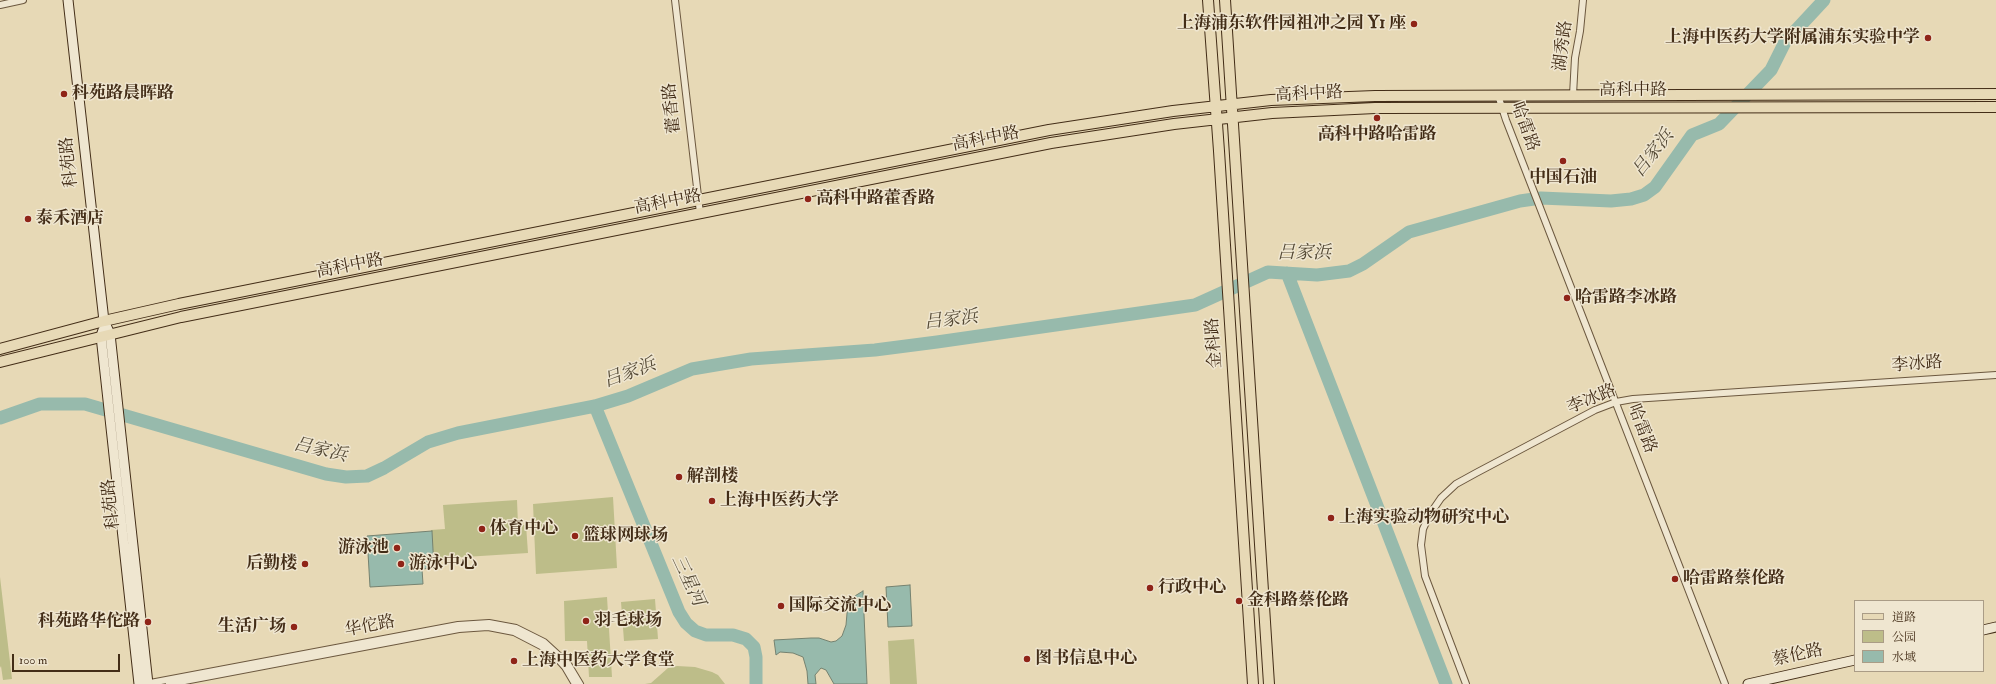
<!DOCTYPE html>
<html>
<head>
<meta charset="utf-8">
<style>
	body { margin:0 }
	#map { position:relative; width:1996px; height:684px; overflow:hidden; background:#e7d9b6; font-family:"IM FELL Double Pica","Noto Serif SC",serif }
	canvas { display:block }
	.legend { position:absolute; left:1854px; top:600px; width:130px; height:72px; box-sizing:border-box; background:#efe6d0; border:1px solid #aa9c86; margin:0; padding:5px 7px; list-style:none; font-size:12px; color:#432d17 }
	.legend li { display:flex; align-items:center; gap:8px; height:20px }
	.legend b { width:20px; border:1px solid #aa9c86 }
	.scale { position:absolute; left:12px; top:654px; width:108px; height:18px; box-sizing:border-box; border:2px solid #432d17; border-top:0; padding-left:5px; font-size:12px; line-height:14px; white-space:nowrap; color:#432d17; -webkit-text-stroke:3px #efe6d0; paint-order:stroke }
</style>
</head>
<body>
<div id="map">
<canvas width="1996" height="684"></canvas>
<ul class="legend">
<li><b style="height:5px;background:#e7d9b6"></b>道路</li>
<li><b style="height:11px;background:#bdbd89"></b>公园</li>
<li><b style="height:11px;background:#97baac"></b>水域</li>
</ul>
<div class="scale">100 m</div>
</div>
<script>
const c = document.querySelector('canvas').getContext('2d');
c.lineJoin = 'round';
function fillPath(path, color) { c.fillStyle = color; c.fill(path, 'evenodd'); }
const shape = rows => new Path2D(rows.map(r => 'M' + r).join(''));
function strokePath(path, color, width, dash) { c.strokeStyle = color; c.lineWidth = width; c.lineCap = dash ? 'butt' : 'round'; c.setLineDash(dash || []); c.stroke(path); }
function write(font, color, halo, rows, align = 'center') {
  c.font = font + ' "IM FELL Double Pica","Noto Serif SC",serif'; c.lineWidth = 3; c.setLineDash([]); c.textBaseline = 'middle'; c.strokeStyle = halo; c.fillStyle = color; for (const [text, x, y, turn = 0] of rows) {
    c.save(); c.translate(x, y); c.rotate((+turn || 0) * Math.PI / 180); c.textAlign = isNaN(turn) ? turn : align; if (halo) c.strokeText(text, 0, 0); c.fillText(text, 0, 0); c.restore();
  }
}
fillPath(shape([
	[613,497,617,568,536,574,533,504],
	[517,500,518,525,526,525,528,553,433,559,431,530,445,529,443,505],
	[0,577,12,679,3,680,1,666,0,668],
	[607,597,612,677,589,677,587,641,565,641,564,601],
	[655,599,658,639,624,641,621,602],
	[914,639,917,684,890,684,888,641],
	[677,666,695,667,712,672,718,675,725,684,645,684,651,683,668,668]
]), '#bdbd89');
const water = shape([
	[432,531,434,568,422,569,423,584,370,587,367,536,432,531],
	[910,585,912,626,888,627,886,587,910,585],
	[863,591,867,684,834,684,826,670,821,668,815,675,816,684,808,684,807,671,803,657,793,653,780,652,776,655,774,640,811,638,819,638,831,642,836,641,842,636,846,625,848,602,850,599,863,591]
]);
fillPath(water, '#97baac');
strokePath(water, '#758270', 1);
strokePath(shape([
	[1287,273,1446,684],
	[595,406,679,612,686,623,695,631,706,635,733,635,746,639,754,647,756,657,756,684],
	[0,418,40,404,85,404,326,474,346,477,367,476,384,468,428,442,458,433,595,406,628,396,692,369,751,359,875,350,937,342,1195,305,1268,272,1317,275,1349,271,1363,264,1409,232,1520,201,1541,198,1611,201,1631,199,1644,195,1655,187,1692,135,1719,124,1771,70,1785,42,1824,0]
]), '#97baac', 13);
const street = shape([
	[675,0,700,213],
	[0,5,23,0],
	[1498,95,1506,120,1725,684],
	[1573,95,1575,58,1580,31,1583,0],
	[145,684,458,625,489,623,516,628,544,642,568,664,580,684],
	[169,684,459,629,488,627,514,632,541,646,555,656,565,667,575,684],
	[1466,684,1425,576,1421,545,1423,529,1430,514,1441,498,1456,484,1476,473,1595,410,1616,402,1633,399,1996,375]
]);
const secondary = shape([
	[68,0,104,321,110,334,148,684],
	[103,330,101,336,139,684],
	[1983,630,1996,627],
	[1748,684,1855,660]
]);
const primary = shape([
	[1208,0,1219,151,1253,684],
	[1225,0,1269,684],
	[0,349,104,321,179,304,1049,130,1173,111,1271,100,1375,96,1996,94],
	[0,362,181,317,1051,143,1174,124,1272,113,1375,108,1996,107]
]);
strokePath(street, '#6c583f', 8);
strokePath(secondary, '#432d17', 11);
strokePath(primary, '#432d17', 12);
strokePath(street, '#efe6d0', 6);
strokePath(secondary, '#efe6d0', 9);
strokePath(primary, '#e7d9b6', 10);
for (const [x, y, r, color] of [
	[1414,24,4,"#8f2418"],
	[1928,38,4,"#8f2418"],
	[64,94,4,"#8f2418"],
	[1377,118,4,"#8f2418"],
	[1563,161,4,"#8f2418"],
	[808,199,4,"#8f2418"],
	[28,219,4,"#8f2418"],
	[1567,298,4,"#8f2418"],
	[679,477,4,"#8f2418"],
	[712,501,4,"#8f2418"],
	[1331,518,4,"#8f2418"],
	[482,529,4,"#8f2418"],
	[575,536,4,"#8f2418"],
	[397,548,4,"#8f2418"],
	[305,564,4,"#8f2418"],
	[401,564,4,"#8f2418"],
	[1675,579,4,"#8f2418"],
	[1150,588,4,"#8f2418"],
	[1239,601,4,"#8f2418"],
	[781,606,4,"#8f2418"],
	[586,621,4,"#8f2418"],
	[148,622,4,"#8f2418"],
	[294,627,4,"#8f2418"],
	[1027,659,4,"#8f2418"],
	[514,661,4,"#8f2418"]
]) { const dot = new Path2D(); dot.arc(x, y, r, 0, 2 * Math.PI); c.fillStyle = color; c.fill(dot); strokePath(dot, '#efe6d0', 1.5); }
write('bold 17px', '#432d17', '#efe6d0', [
	["上海浦东软件园祖冲之园 Y1 座",1406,24,"right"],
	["上海中医药大学附属浦东实验中学",1920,38,"right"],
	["科苑路晨晖路",72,94],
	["高科中路哈雷路",1377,135,"center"],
	["中国石油",1563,178,"center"],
	["高科中路藿香路",816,199],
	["泰禾酒店",36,219],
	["哈雷路李冰路",1575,298],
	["解剖楼",687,477],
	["上海中医药大学",720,501],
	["上海实验动物研究中心",1339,518],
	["体育中心",490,529],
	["篮球网球场",583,536],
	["游泳池",389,548,"right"],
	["后勤楼",297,564,"right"],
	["游泳中心",409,564],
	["哈雷路蔡伦路",1683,579],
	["行政中心",1158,588],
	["金科路蔡伦路",1247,601],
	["国际交流中心",789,606],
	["羽毛球场",594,621],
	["科苑路华佗路",140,622,"right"],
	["生活广场",286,627,"right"],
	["图书信息中心",1035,659],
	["上海中医药大学食堂",522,661]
], 'left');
write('17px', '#432d17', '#efe6d0', [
	["湖秀路",1564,46,-83],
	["高科中路",1633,91],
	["高科中路",1309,95,-3],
	["藿香路",673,108,-96],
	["哈雷路",1524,127,70],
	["高科中路",986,140,-11],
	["科苑路",70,162,-96],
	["高科中路",668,203,-11],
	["高科中路",350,267,-11],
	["金科路",1215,343,-94],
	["李冰路",1917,365,-4],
	["李冰路",1592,400,-22],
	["哈雷路",1641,429,69],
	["科苑路",112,504,-96],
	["华佗路",370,627,-11],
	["蔡伦路",1798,656,-12]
]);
write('italic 18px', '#544935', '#efe6d0', [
	["吕家浜",1654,154,-52],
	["吕家浜",1304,254],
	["吕家浜",951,321,-7],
	["吕家浜",630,374,-20],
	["吕家浜",320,451,13],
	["三星河",687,581,65]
]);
</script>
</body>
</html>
